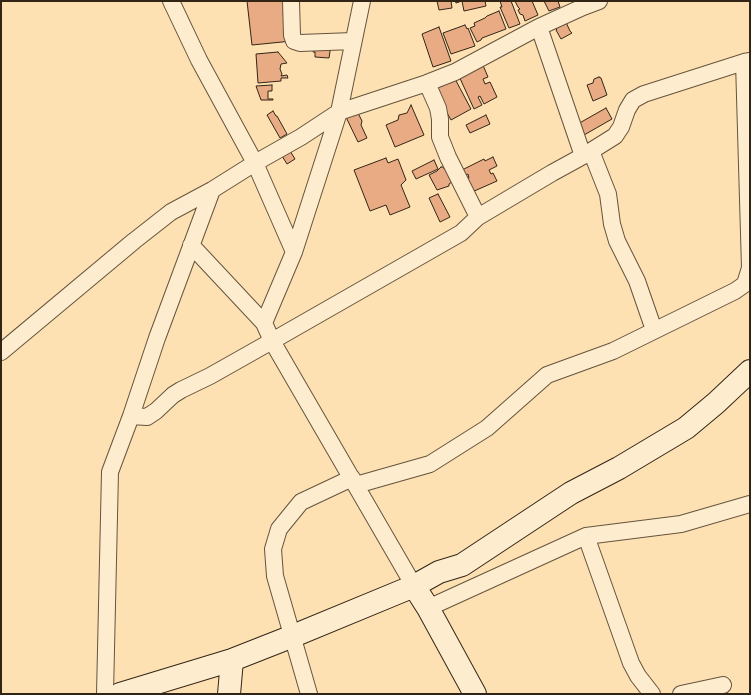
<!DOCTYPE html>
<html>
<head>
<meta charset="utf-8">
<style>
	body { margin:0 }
	#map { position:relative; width:751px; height:695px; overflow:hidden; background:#fee1b3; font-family:"IM FELL English",serif }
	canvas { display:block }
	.frame { position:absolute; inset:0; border:2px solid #322516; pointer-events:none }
</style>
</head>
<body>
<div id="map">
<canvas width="751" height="695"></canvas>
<div class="frame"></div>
</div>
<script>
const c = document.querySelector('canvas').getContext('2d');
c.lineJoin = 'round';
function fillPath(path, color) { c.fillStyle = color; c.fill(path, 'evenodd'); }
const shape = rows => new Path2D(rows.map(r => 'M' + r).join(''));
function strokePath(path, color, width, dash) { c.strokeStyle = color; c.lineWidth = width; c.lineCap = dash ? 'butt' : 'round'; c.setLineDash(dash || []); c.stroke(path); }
const building = shape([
	[247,1,288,1,292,41,252,45,247,1],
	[437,1,451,1,452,8,439,10,437,1],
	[455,1,485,1,486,6,464,11,462,1,456,3,455,1],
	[500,1,511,1,520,24,509,28,500,7,502,7,500,1],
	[515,1,532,1,538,15,525,21,523,15,520,14,518,10,520,9,518,7,515,1],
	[544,1,558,1,560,7,549,11,544,1],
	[499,11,506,29,482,38,481,40,477,42,470,28,475,26,474,23,485,18,487,16,499,11],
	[564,18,570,31,572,33,561,39,556,30,557,29,554,23,564,18],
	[465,25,467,29,468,28,475,46,451,54,443,33,465,25],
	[439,27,451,61,433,67,422,34,439,27],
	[314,43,331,45,329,58,315,57,315,52,313,52,314,43],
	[278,52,287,63,281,64,280,69,282,74,281,76,287,75,288,78,281,78,281,81,258,83,256,54,278,52],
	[482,63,488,77,483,79,485,84,490,82,497,97,484,104,480,96,478,97,482,105,474,109,458,74,482,63],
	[454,77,471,109,451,120,439,98,435,87,454,77],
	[599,77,601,78,607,95,593,101,587,85,593,83,594,79,599,77],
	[272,85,272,91,268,91,268,99,273,99,273,100,261,100,256,86,272,85],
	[411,105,424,135,395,147,386,125,398,120,399,115,407,113,411,105],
	[355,107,362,121,361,125,367,138,358,142,344,113,355,107],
	[606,108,612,119,584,135,576,125,606,108],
	[273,111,276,116,277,116,287,134,280,138,267,115,273,111],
	[486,115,490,124,470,133,466,125,486,115],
	[287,146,295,159,287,164,279,151,287,146],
	[493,157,497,166,489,170,491,174,493,173,497,181,472,192,466,178,469,178,468,174,466,175,460,171,484,159,485,161,493,157],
	[386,158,388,163,398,159,406,180,401,185,410,207,390,215,386,205,370,211,354,170,386,158],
	[434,160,438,169,416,179,412,171,434,160],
	[441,167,443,167,453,181,449,184,449,186,437,190,429,175,437,171,441,167],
	[438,194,450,217,440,222,429,198,438,194]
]);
fillPath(building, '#e9ab84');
strokePath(building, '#322516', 1);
const street = shape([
	[171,1,199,60,255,163,294,252],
	[291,1,292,35,294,41,300,43,353,41],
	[362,1,339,112,294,252,264,323,272,341,414,586],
	[539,27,583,156],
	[427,83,438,108,440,119,440,137,448,157,478,217],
	[591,151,608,194,612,224,617,241,637,281,654,330],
	[191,245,264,323],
	[1,352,134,241,171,212,212,190,255,163,301,137,339,112,427,83,455,72,539,27,583,7,599,1],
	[131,416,147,417,156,411,173,395,181,390,210,376,272,341,461,233,478,217,552,173,583,156,615,136,621,127,627,110,633,100,644,94,744,62,750,61],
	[356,485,430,464,487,428,547,375,613,351,735,291,745,284,750,268,744,62],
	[586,536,631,663,638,676,652,694],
	[428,608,586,536,681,524,750,504],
	[105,694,110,472,131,416,157,338,212,190],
	[309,694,275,576,273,549,279,529,301,502,352,478],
	[681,694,723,685]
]);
const secondary = shape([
	[414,586,428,608,475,694],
	[120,694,232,660,293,636,414,586,439,572,462,565,571,493,619,468,686,428,716,403,750,371],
	[229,694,232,660]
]);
strokePath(street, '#65543d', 18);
strokePath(secondary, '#322516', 24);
strokePath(street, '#feecce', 16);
strokePath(secondary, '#feecce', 22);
</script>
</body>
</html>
